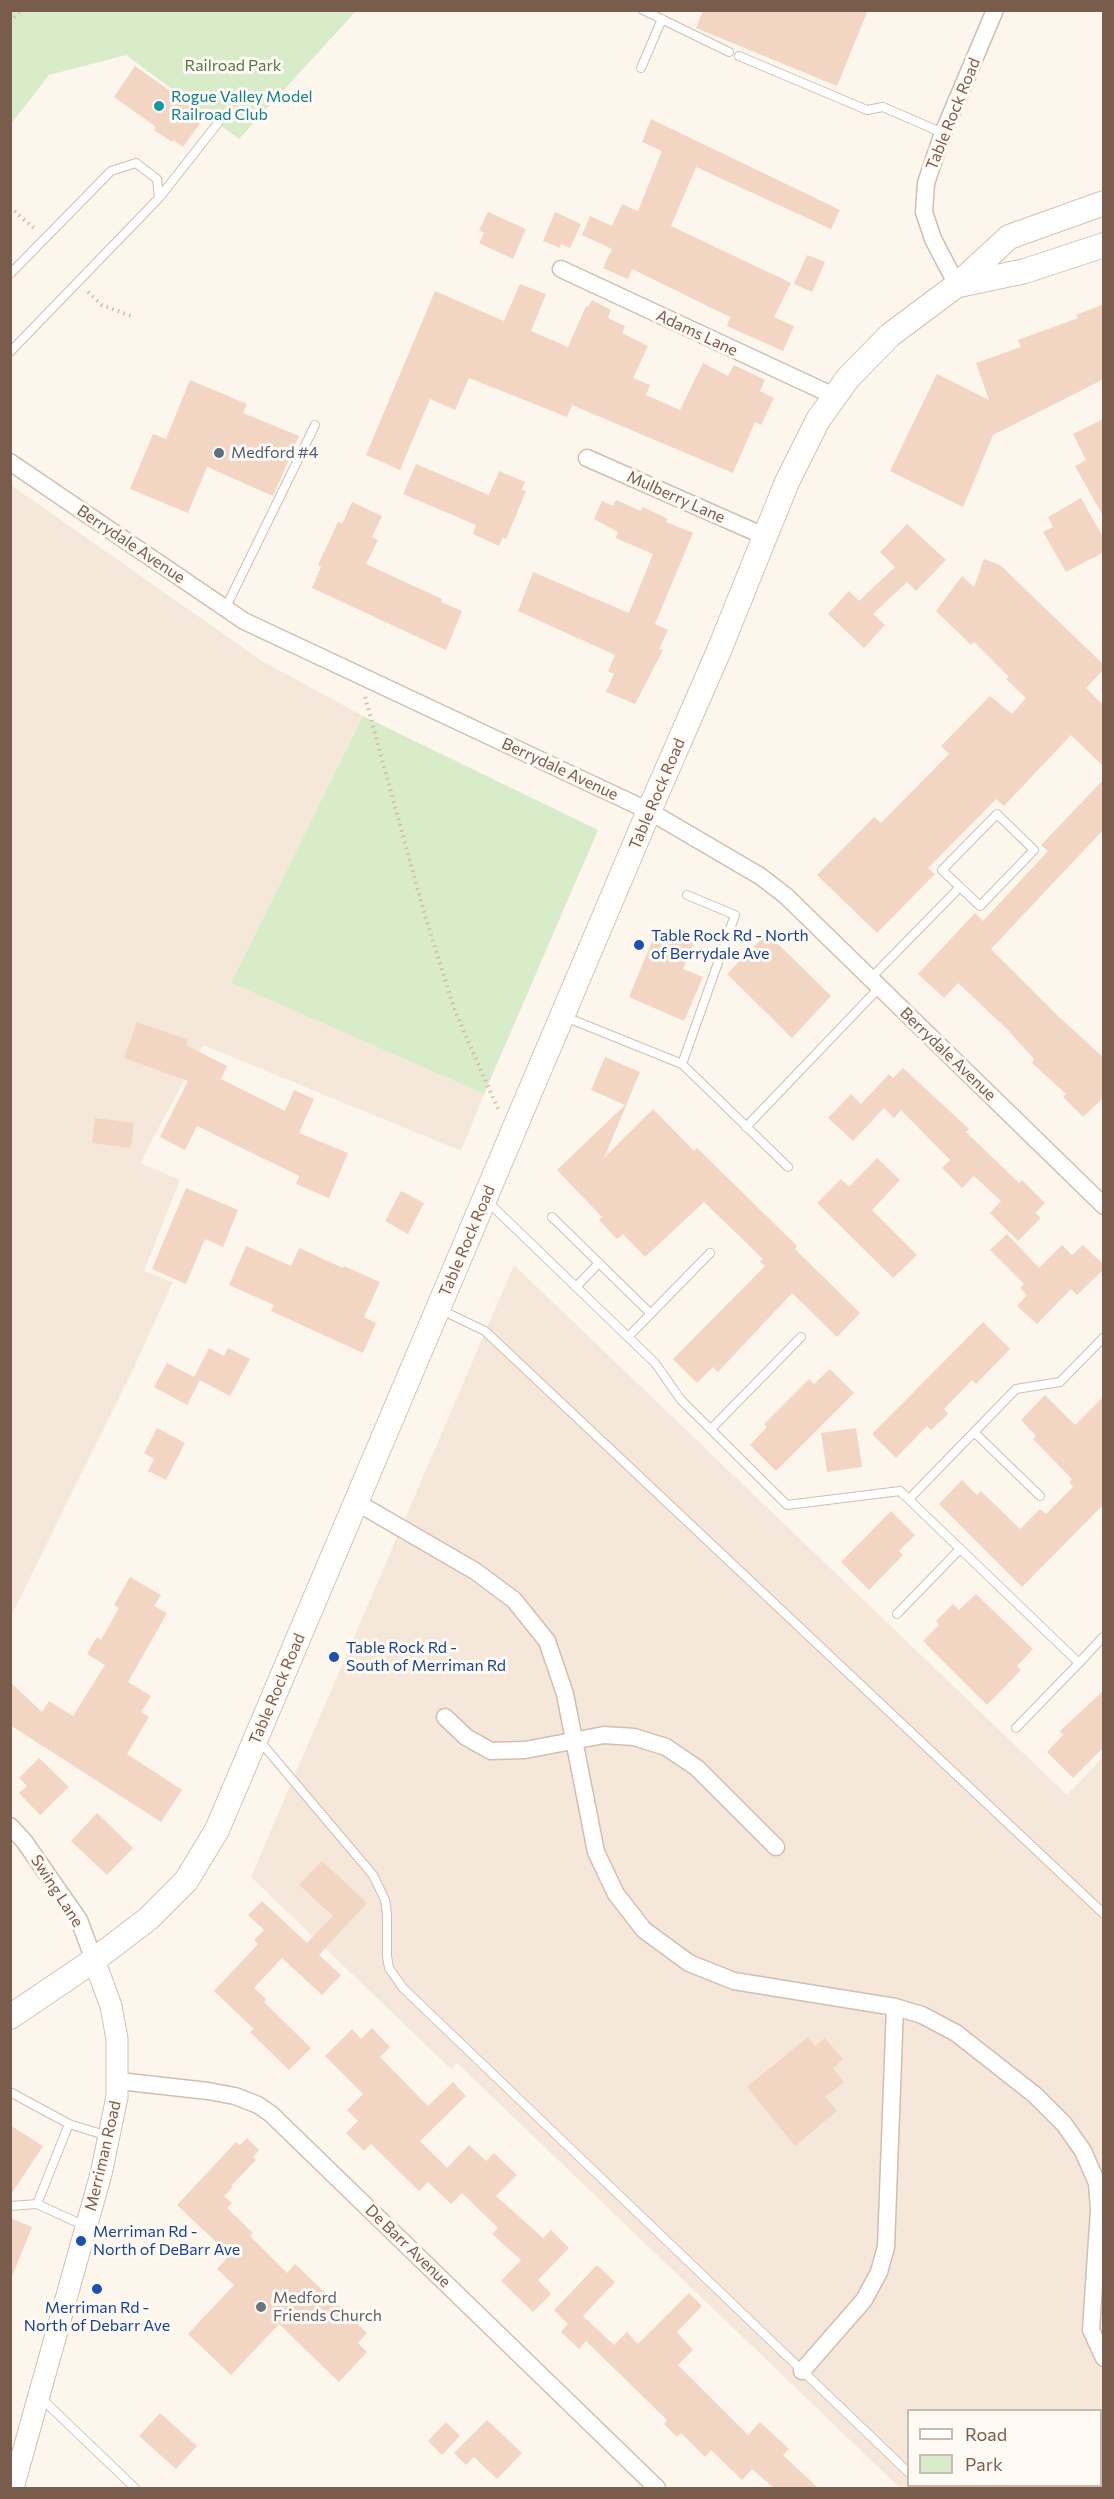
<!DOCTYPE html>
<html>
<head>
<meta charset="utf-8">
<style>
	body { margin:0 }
	#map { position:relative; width:1114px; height:2499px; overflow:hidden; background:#fdf6ec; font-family:Commissioner,sans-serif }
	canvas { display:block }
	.frame { position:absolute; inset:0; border:12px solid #7a5c4d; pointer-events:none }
	.legend { position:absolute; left:907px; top:2409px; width:195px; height:78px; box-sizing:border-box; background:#fffaf3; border:2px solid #cabbb1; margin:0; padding:8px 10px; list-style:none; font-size:18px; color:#7a5c4d }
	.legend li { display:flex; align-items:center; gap:12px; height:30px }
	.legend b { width:30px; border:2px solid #cabbb1 }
</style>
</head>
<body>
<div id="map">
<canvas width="1114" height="2499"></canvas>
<div class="frame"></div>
<ul class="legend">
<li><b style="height:8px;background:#fff"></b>Road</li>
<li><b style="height:16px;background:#d8ecc9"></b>Park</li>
</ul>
</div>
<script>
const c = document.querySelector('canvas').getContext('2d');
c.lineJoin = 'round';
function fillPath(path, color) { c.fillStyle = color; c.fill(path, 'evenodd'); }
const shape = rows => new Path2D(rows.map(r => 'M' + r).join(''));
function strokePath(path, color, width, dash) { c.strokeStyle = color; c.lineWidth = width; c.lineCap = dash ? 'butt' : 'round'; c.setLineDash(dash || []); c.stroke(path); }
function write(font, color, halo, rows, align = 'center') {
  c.font = font + ' Commissioner,sans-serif'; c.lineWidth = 6; c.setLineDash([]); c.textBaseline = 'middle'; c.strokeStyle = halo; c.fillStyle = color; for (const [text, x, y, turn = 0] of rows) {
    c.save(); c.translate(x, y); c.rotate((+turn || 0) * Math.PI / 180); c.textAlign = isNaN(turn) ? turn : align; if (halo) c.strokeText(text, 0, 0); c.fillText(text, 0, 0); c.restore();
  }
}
fillPath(shape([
	[11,485,262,661,363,716,231,983,484,1094,461,1151,203,1045,140,1163,180,1180,144,1271,173,1282,135,1365,11,1616],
	[514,1265,1067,1795,1103,1757,1103,2488,900,2488,457,2063,451,2069,251,1877],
	[908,2410,1100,2410,1100,2486,908,2486]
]), '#f5e8da');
fillPath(shape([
	[11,11,356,11,239,139,126,55,49,75,11,124],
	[363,716,598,830,484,1094,231,983]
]), '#d8ecc9');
fillPath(shape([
	[703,10,868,10,837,86,696,28],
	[135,66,205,116,183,147,173,140,172,142,154,130,156,127,114,97],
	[651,119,840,210,831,229,696,167,671,226,791,283,774,317,794,326,783,351,727,326,730,317,632,269,628,279,603,268,612,249,582,235,590,216,612,226,622,204,638,211,662,151,642,142],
	[488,212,526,229,513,259,479,243,484,233,479,230],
	[555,212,581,224,570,248,561,244,560,248,543,241],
	[807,255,825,262,812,292,794,284],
	[520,284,546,294,531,331,568,347,586,306,588,307,592,300,611,310,608,317,610,319,625,326,622,333,648,346,633,378,650,385,646,395,680,410,703,363,728,376,734,365,765,380,760,391,774,398,761,425,755,422,733,473,572,405,567,417,469,378,455,410,430,399,400,470,366,455,435,291,504,321],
	[1104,304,1104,379,993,435,963,507,890,471,937,374,989,400,976,363,1021,347,1018,340,1078,318,1076,315],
	[190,380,247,404,243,413,299,436,273,496,207,467,188,513,130,489,153,434,166,439],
	[1104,419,1104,518,1075,466,1086,460,1073,434],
	[416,464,489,495,499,471,525,482,522,490,526,491,506,539,503,537,499,546,473,534,476,525,403,494],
	[1081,498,1104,539,1104,552,1066,572,1043,532,1053,527,1048,517],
	[616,500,641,511,643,507,668,519,666,522,693,533,655,624,668,630,659,649,663,650,635,704,606,692,614,674,608,671,615,655,518,611,533,572,629,613,653,554,616,538,618,532,594,519,602,501,613,506],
	[352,502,382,516,372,537,378,540,366,564,442,599,441,602,462,611,446,650,312,588,321,567,318,565,338,522,342,524],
	[907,524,946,560,916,591,907,582,873,614,885,625,864,648,828,614,849,591,859,601,895,567,880,552],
	[984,559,1000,565,1104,665,1104,669,1086,688,1104,706,1104,767,1071,735,1004,806,996,799,928,868,935,874,877,933,817,875,874,817,881,823,949,754,941,746,990,696,1012,714,1026,698,1006,679,1009,677,974,642,971,645,936,611,962,576,974,587],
	[1104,779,1104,829,991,949,1059,1017,1104,1058,1104,1097,1083,1117,1063,1097,1066,1094,1032,1063,1034,1059,1006,1028,958,983,944,998,918,974,975,913,983,921,1048,851,1041,845],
	[658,927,694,943,683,969,703,977,684,1021,629,997],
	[767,933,831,996,792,1038,727,974],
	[137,1022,188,1040,186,1045,227,1066,221,1079,285,1111,294,1090,314,1099,299,1133,348,1153,329,1198,296,1184,299,1176,197,1126,185,1150,160,1137,188,1081,124,1058],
	[605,1057,640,1072,604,1158,653,1109,694,1151,697,1148,797,1246,795,1249,860,1313,837,1337,792,1293,718,1372,713,1367,697,1383,673,1359,765,1266,760,1262,763,1259,704,1202,645,1257,623,1234,617,1239,599,1220,602,1217,557,1170,625,1105,591,1090],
	[903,1068,969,1129,966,1132,1019,1183,1022,1180,1045,1203,1035,1213,1041,1218,1018,1241,990,1213,1001,1201,974,1176,962,1188,942,1168,950,1160,901,1110,894,1118,884,1108,853,1141,828,1118,851,1094,861,1104,889,1074,893,1078],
	[95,1118,134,1123,131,1148,92,1143],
	[877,1158,900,1180,872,1210,917,1255,893,1278,817,1203,841,1179,849,1187],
	[186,1188,238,1210,223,1247,205,1239,186,1284,152,1269],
	[401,1191,424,1203,408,1234,385,1221],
	[1007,1234,1039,1268,1062,1245,1072,1255,1083,1245,1104,1265,1104,1269,1077,1295,1071,1289,1037,1324,1017,1306,1027,1295,1020,1288,1024,1284,990,1250],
	[246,1246,291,1266,299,1248,343,1268,344,1266,380,1282,364,1317,376,1323,363,1353,271,1311,274,1305,229,1285],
	[983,1322,1010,1349,976,1384,972,1380,944,1409,948,1414,931,1430,927,1426,896,1458,872,1434],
	[209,1348,224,1356,228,1348,250,1359,230,1396,194,1377],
	[167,1363,200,1380,187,1405,154,1387],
	[830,1369,854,1393,776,1471,750,1445,767,1427,764,1424,809,1379,814,1384],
	[1045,1395,1075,1425,1104,1396,1104,1504,1022,1587,939,1504,962,1480,977,1495,981,1491,1020,1529,1040,1509,1046,1514,1073,1487,1069,1482,1072,1479,1033,1439,1036,1436,1021,1420],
	[157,1428,185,1443,166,1480,148,1471,154,1459,144,1453],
	[856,1428,862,1467,827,1472,821,1433],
	[891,1511,915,1535,899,1551,903,1555,869,1590,841,1562],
	[130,1577,161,1595,154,1606,167,1613,128,1682,151,1696,141,1712,149,1717,127,1754,182,1790,161,1822,10,1725,10,1682,42,1712,49,1701,73,1716,105,1665,87,1654,97,1637,101,1640,119,1608,114,1605],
	[976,1594,1033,1649,1017,1666,1021,1670,987,1705,923,1641,939,1625,936,1621,953,1604,959,1610],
	[1104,1690,1104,1747,1073,1778,1047,1752,1063,1735,1060,1731],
	[39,1758,69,1787,40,1815,19,1793,27,1786,19,1778],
	[97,1813,133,1848,107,1875,71,1841],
	[322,1861,367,1903,319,1955,341,1975,322,1995,282,1958,254,1988,266,1999,264,2002,311,2048,289,2070,250,2032,254,2029,214,1991,258,1944,254,1940,264,1930,248,1915,262,1901,307,1943,333,1916,299,1885],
	[372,2028,390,2047,380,2057,428,2106,453,2082,466,2096,420,2141,447,2168,469,2145,486,2161,494,2153,517,2175,496,2196,543,2238,551,2230,569,2248,538,2280,551,2294,533,2312,501,2281,521,2260,492,2234,498,2228,462,2193,451,2204,428,2182,419,2191,371,2144,364,2151,346,2133,358,2121,347,2110,363,2094,325,2056,352,2029,361,2039],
	[808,2037,815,2046,825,2038,843,2059,833,2068,844,2082,825,2097,837,2111,795,2146,747,2087],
	[10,2125,43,2146,10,2196],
	[247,2138,259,2150,253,2157,256,2160,231,2186,233,2187,224,2196,232,2203,227,2208,253,2233,250,2236,287,2273,295,2264,367,2333,358,2343,367,2352,339,2382,279,2324,231,2375,188,2334,234,2285,217,2269,230,2255,177,2205,236,2142,240,2145],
	[10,2218,32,2227,11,2279,10,2278],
	[597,2265,615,2282,583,2316,614,2345,627,2332,638,2344,689,2293,702,2306,677,2332,693,2350,678,2365,748,2435,760,2422,789,2449,783,2455,818,2488,774,2488,752,2469,742,2480,711,2450,705,2457,681,2433,677,2437,664,2424,667,2420,586,2341,579,2349,561,2332,568,2324,554,2310],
	[160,2413,197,2446,176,2469,139,2436],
	[487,2420,522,2453,497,2479,474,2457,466,2465,454,2453],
	[446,2422,460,2436,442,2455,428,2441]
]), '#f3d5c3');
const service = shape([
	[643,10,729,52],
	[739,56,867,110,883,107,943,133],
	[641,68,662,19],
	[159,198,218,123],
	[10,274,111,171,136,163,157,179,159,198,10,352],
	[225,609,315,425],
	[870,979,960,887,942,870,997,814,1034,850,980,906,960,887],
	[563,1016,682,1064,788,1167],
	[682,1064,735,915,687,895],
	[746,1127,879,988],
	[487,1201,655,1363,681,1400,787,1505,900,1491,1079,1663,1016,1728],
	[552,1217,651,1314],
	[576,1287,599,1263],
	[439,1309,485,1331,1104,1914],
	[628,1337,710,1253],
	[711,1429,801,1337],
	[974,1432,1040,1496],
	[909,1499,1016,1389,1060,1382,1104,1337],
	[897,1614,960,1549],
	[1079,1663,1103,1637],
	[258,1739,373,1875,385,1900,387,1914,387,1956,389,1968,403,1988,908,2472],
	[10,2092,69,2124],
	[10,2206,37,2204],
	[85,2226,37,2204,69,2124,108,2136],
	[41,2398,135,2488],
	[923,2486,926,2488]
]);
const minor = shape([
	[561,269,834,396],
	[957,285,933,239,924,212,926,183,943,133,995,10],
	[587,458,764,536],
	[10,462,244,621,649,811,760,876,786,896,1104,1206],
	[356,1502,475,1571,514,1600,547,1641,565,1694,596,1852,616,1894,644,1930,689,1963,734,1981,895,2007,922,2015,956,2033,1035,2095,1064,2124,1083,2151,1097,2183,1099,2210,1091,2330,1104,2358],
	[445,1717,466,1737,491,1751,525,1750,604,1735,634,1737,666,1747,697,1768,776,1847],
	[10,1826,24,1841,79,1920,94,1960],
	[119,2081,208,2091,235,2096,258,2105,271,2114,657,2488],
	[802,2371,864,2300,879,2272,886,2247,895,2007]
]);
const tertiary = shape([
	[13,2488,101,2174,117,2097,117,2039,111,2006,94,1960]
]);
const secondary = shape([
	[959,285,1025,271,1104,245],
	[10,2017,94,1960,148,1919,186,1881,217,1830,649,811,718,653,787,482,818,420,848,378,890,335,957,285,1009,237,1104,203]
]);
strokePath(service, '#d1beb0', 10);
strokePath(minor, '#d1beb0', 19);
strokePath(tertiary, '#d1beb0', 23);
strokePath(secondary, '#d6c0b0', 26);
strokePath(shape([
	[10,22,21,10],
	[10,207,36,230],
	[88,292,102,305,134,317],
	[365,697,425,916,455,1011,498,1109]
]), '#d9b8a5', 4, [1.5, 4.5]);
strokePath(service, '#fff', 8);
strokePath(minor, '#fff', 16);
strokePath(tertiary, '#fff', 21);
strokePath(secondary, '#fff', 24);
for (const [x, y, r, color] of [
	[159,106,6,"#0f9aa8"],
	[219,453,6,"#5c6f8a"],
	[639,945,6,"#1a4fb4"],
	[334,1657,6,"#1a4fb4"],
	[81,2241,6,"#1a4fb4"],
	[97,2289,6,"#1a4fb4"],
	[261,2307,6,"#6b7280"]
]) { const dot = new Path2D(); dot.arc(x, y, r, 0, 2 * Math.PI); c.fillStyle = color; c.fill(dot); strokePath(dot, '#fffaf3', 2); }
write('16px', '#537a41', '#fffaf3', [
	["Railroad Park",233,66]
]);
write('16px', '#0d838f', '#fffaf3', [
	["Rogue Valley Model",171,97],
	["Railroad Club",171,115]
], 'left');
write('16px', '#7a5c4d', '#fffaf3', [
	["Table Rock Road",953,114,-68],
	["Adams Lane",697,333,25],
	["Mulberry Lane",676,497,24],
	["Berrydale Avenue",131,544,34],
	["Berrydale Avenue",560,769,25],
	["Table Rock Road",657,794,-67],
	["Berrydale Avenue",948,1054,44],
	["Table Rock Road",467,1241,-67],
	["Table Rock Road",277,1689,-67],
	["Swing Lane",57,1891,57],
	["Merriman Road",103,2156,-77],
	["De Barr Avenue",408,2246,44]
]);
write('16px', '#4e5e75', '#fffaf3', [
	["Medford #4",231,453]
], 'left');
write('16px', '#164399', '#fffaf3', [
	["Table Rock Rd - North",651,936],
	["of Berrydale Ave",651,954],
	["Table Rock Rd -",346,1648],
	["South of Merriman Rd",346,1666],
	["Merriman Rd -",93,2232],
	["North of DeBarr Ave",93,2250],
	["Merriman Rd -",97,2308,"center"],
	["North of Debarr Ave",97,2326,"center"]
], 'left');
write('16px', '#5b616d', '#fffaf3', [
	["Medford",273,2298],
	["Friends Church",273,2316]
], 'left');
</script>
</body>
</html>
